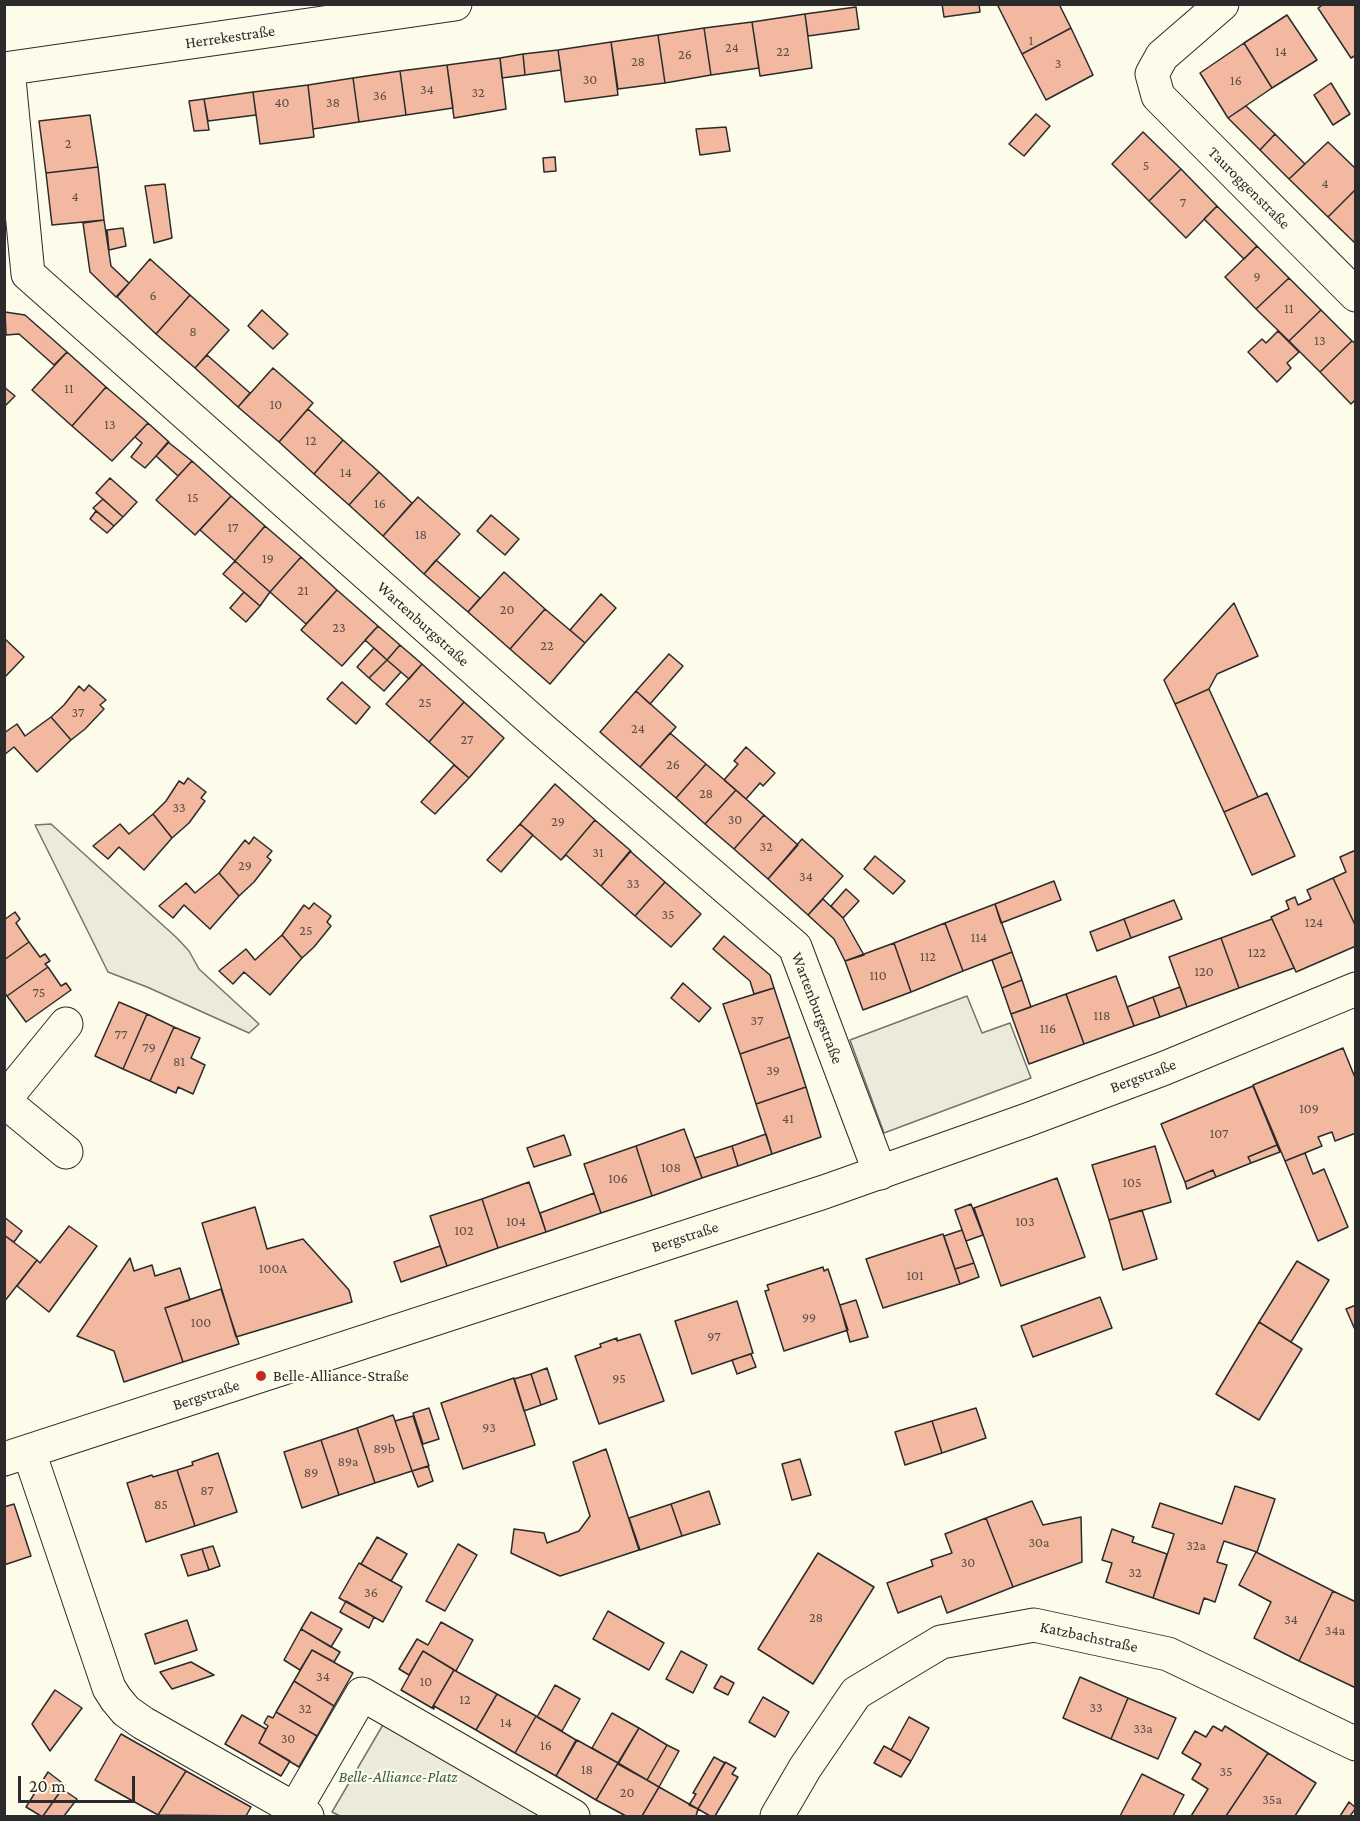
<!DOCTYPE html>
<html>
<head>
<meta charset="utf-8">
<style>
	body { margin:0 }
	#map { position:relative; width:1360px; height:1821px; overflow:hidden; background:#fdfbea; font-family:"Crimson Pro",serif }
	canvas { display:block }
	.frame { position:absolute; inset:0; border:6px solid #2b2b2b; pointer-events:none }
	.scale { position:absolute; left:18px; top:1776px; width:117px; height:27px; box-sizing:border-box; border:3px solid #2b2b2b; border-top:0; padding-left:8px; font-size:18px; line-height:21px; white-space:nowrap; color:#2b2b2b; -webkit-text-stroke:4px #fdfbea; paint-order:stroke }
</style>
</head>
<body>
<div id="map">
<canvas width="1360" height="1821"></canvas>
<div class="frame"></div>
<div class="scale">20 m</div>
</div>
<script>
const c = document.querySelector('canvas').getContext('2d');
c.lineJoin = 'round';
function fillPath(path, color) { c.fillStyle = color; c.fill(path, 'evenodd'); }
const shape = rows => new Path2D(rows.map(r => 'M' + r).join(''));
function strokePath(path, color, width, dash) { c.strokeStyle = color; c.lineWidth = width; c.lineCap = dash ? 'butt' : 'round'; c.setLineDash(dash || []); c.stroke(path); }
function write(font, color, halo, rows, align = 'center') {
  c.font = font + ' "Crimson Pro",serif'; c.lineWidth = 4.5; c.setLineDash([]); c.textBaseline = 'middle'; c.strokeStyle = halo; c.fillStyle = color; for (const [text, x, y, turn = 0] of rows) {
    c.save(); c.translate(x, y); c.rotate((+turn || 0) * Math.PI / 180); c.textAlign = isNaN(turn) ? turn : align; if (halo) c.strokeText(text, 0, 0); c.fillText(text, 0, 0); c.restore();
  }
}
const green = shape([
	[51,824,177,938,189,951,199,969,259,1024,249,1033,147,987,108,972,35,825,51,824],
	[967,996,982,1033,1010,1023,1031,1078,884,1133,850,1040,967,996],
	[384,1723,545,1816,340,1816,332,1812,384,1723]
]);
fillPath(green, '#ecebdb');
strokePath(green, '#74746e', 1.5);
const building = shape([
	[942,4,979,4,980,12,944,17,942,4],
	[1001,4,1059,4,1071,28,1022,54,998,6,1001,4],
	[1324,4,1356,4,1356,55,1351,58,1318,8,1324,4],
	[856,7,859,29,808,36,805,14,856,7],
	[805,14,812,68,760,76,752,22,805,14],
	[1287,15,1317,60,1272,88,1244,43,1287,15],
	[752,22,759,68,711,75,704,28,752,22],
	[704,28,711,75,665,83,658,35,704,28],
	[1071,28,1093,75,1046,100,1022,54,1071,28],
	[658,35,665,83,618,89,611,42,658,35],
	[611,42,618,95,565,102,558,50,611,42],
	[1244,43,1272,88,1228,118,1200,73,1244,43],
	[558,50,561,70,525,75,523,54,558,50],
	[523,54,525,75,502,78,500,58,523,54],
	[500,58,506,109,454,118,447,65,500,58],
	[447,65,453,108,406,115,400,71,447,65],
	[400,71,406,115,359,122,353,78,400,71],
	[353,78,359,122,313,129,308,85,353,78],
	[1331,83,1350,114,1333,125,1314,95,1331,83],
	[308,85,314,137,260,144,253,92,308,85],
	[253,92,256,115,208,121,204,99,253,92],
	[204,99,209,130,194,131,189,101,204,99],
	[1246,106,1275,134,1260,150,1228,118,1246,106],
	[1036,114,1050,126,1024,156,1009,144,1036,114],
	[90,115,98,167,46,173,39,121,90,115],
	[726,127,730,151,700,155,696,129,726,127],
	[1143,132,1181,169,1149,201,1112,164,1143,132],
	[1275,134,1305,164,1289,179,1260,150,1275,134],
	[1328,142,1356,169,1356,189,1328,217,1289,179,1328,142],
	[555,157,556,171,544,172,543,158,555,157],
	[98,167,104,220,52,225,46,173,98,167],
	[1181,169,1217,206,1186,238,1149,201,1181,169],
	[165,184,172,238,154,243,145,186,165,184],
	[1356,189,1356,244,1328,217,1356,189],
	[1217,206,1257,246,1244,259,1204,219,1217,206],
	[104,220,111,266,129,283,116,297,90,272,83,223,104,220],
	[123,228,126,246,109,250,107,230,123,228],
	[1257,246,1289,278,1256,309,1225,277,1257,246],
	[150,259,190,295,156,334,117,297,150,259],
	[1289,278,1321,310,1289,341,1256,309,1289,278],
	[190,295,229,330,195,368,156,334,190,295],
	[262,310,288,334,273,349,248,326,262,310],
	[1321,310,1352,341,1320,372,1289,341,1321,310],
	[5,312,25,315,67,352,54,365,19,334,6,335,5,312],
	[1278,331,1299,352,1287,363,1291,368,1277,382,1248,352,1262,339,1266,343,1278,331],
	[1352,341,1356,344,1356,399,1351,404,1320,372,1352,341],
	[67,352,106,387,72,426,32,390,67,352],
	[207,355,250,393,238,407,195,368,207,355],
	[273,368,313,403,279,442,238,407,273,368],
	[4,387,15,396,4,407,4,387],
	[106,387,148,423,112,461,72,426,106,387],
	[308,409,343,440,314,474,279,442,308,409],
	[148,423,169,442,145,468,131,457,142,443,135,437,148,423],
	[343,440,379,472,349,505,314,474,343,440],
	[168,442,192,461,178,476,156,456,168,442],
	[192,461,231,496,195,535,156,500,192,461],
	[379,472,412,503,383,536,349,505,379,472],
	[110,478,137,502,123,517,96,493,110,478],
	[231,496,265,526,235,561,200,530,231,496],
	[418,497,460,534,424,574,383,536,418,497],
	[103,499,123,517,114,526,93,508,103,499],
	[96,511,114,526,107,533,90,519,96,511],
	[491,515,519,539,505,555,477,531,491,515],
	[265,526,301,557,270,592,235,561,265,526],
	[301,557,337,590,306,624,270,592,301,557],
	[436,560,480,598,468,612,424,574,436,560],
	[235,561,270,592,260,606,223,574,235,561],
	[504,572,545,609,510,649,468,612,504,572],
	[337,590,378,626,342,666,301,630,337,590],
	[244,592,260,606,246,622,230,608,244,592],
	[601,594,616,608,585,643,570,630,601,594],
	[1234,603,1258,656,1217,674,1209,689,1175,704,1164,680,1234,603],
	[545,609,585,643,550,684,510,649,545,609],
	[378,626,400,645,387,660,365,640,378,626],
	[4,638,24,657,4,678,4,638],
	[400,645,422,664,409,679,387,660,400,645],
	[374,648,387,660,369,678,357,667,374,648],
	[669,654,683,666,650,704,636,691,669,654],
	[387,660,401,672,384,691,369,678,387,660],
	[422,664,464,702,429,742,386,704,422,664],
	[342,682,370,707,356,724,327,699,342,682],
	[89,685,106,700,100,705,104,709,85,729,71,740,51,717,64,705,79,686,84,691,89,685],
	[1209,689,1258,797,1224,812,1175,704,1209,689],
	[636,691,676,727,640,767,600,732,636,691],
	[464,702,504,738,469,778,429,742,464,702],
	[51,717,71,740,37,772,14,747,4,755,4,733,17,724,25,736,51,717],
	[670,733,706,764,676,798,640,767,670,733],
	[746,747,775,773,763,786,760,783,746,799,724,780,738,764,734,761,746,747],
	[706,764,736,790,705,824,676,798,706,764],
	[454,765,469,778,435,814,421,802,454,765],
	[188,778,206,792,201,798,205,801,189,823,172,838,153,814,166,801,179,781,184,784,188,778],
	[555,784,595,820,561,860,520,824,555,784],
	[736,790,764,815,734,849,705,824,736,790],
	[1267,793,1295,856,1252,875,1224,812,1267,793],
	[153,814,172,838,144,870,119,847,108,859,93,846,120,824,129,834,153,814],
	[764,815,798,845,768,879,734,849,764,815],
	[595,820,631,851,601,886,566,855,561,860,595,820],
	[520,824,533,835,501,872,487,860,520,824],
	[254,837,272,851,267,857,271,860,254,882,239,896,219,873,245,840,249,844,254,837],
	[802,839,843,876,808,915,768,879,802,839],
	[1356,850,1356,927,1333,878,1346,872,1340,857,1356,850],
	[630,851,665,882,635,916,601,886,630,851],
	[875,856,905,881,893,894,864,869,875,856],
	[219,873,239,896,210,929,184,905,173,918,159,906,186,883,195,893,219,873],
	[1333,878,1356,927,1356,946,1296,972,1271,917,1289,909,1286,901,1295,897,1298,905,1311,899,1307,890,1333,878],
	[1054,881,1061,900,1001,923,995,904,1054,881],
	[665,882,701,914,671,947,635,916,665,882],
	[846,889,859,901,843,918,831,906,846,889],
	[823,899,843,918,864,955,845,961,834,939,808,915,823,899],
	[1174,900,1182,919,1131,938,1124,919,1174,900],
	[314,903,331,916,327,922,331,926,314,947,302,958,282,935,304,905,309,909,314,903],
	[995,904,1012,952,963,971,945,923,995,904],
	[15,912,20,919,16,923,29,942,4,960,4,920,15,912],
	[1124,919,1131,938,1097,951,1090,932,1124,919],
	[1272,919,1294,968,1239,988,1221,938,1272,919],
	[945,923,963,971,911,992,894,943,945,923],
	[282,935,302,958,270,995,244,972,233,984,219,971,246,949,255,960,282,935],
	[724,936,770,975,774,988,754,994,750,981,713,949,724,936],
	[1221,938,1239,988,1187,1007,1169,957,1221,938],
	[29,942,40,957,45,954,50,961,45,964,48,967,7,996,4,992,4,960,29,942],
	[894,943,911,992,863,1010,845,961,894,943],
	[1012,952,1022,980,1002,988,992,960,1012,952],
	[48,967,61,986,66,983,71,990,26,1022,7,996,48,967],
	[1116,976,1134,1026,1084,1044,1066,994,1116,976],
	[1022,980,1031,1007,1011,1014,1002,988,1022,980],
	[683,983,711,1008,699,1022,671,998,683,983],
	[1180,987,1187,1007,1160,1017,1153,997,1180,987],
	[774,988,790,1037,740,1054,723,1004,774,988],
	[1066,994,1084,1044,1029,1064,1011,1014,1066,994],
	[1153,997,1160,1017,1134,1026,1127,1007,1153,997],
	[119,1002,147,1014,123,1069,95,1056,119,1002],
	[147,1014,174,1027,150,1081,123,1069,147,1014],
	[174,1027,200,1038,191,1058,205,1065,193,1094,178,1087,176,1093,150,1081,174,1027],
	[790,1037,806,1087,756,1104,740,1054,790,1037],
	[1343,1048,1356,1080,1356,1133,1335,1141,1332,1132,1318,1137,1322,1146,1285,1161,1253,1085,1343,1048],
	[1253,1086,1277,1145,1248,1157,1251,1163,1216,1177,1213,1170,1185,1182,1161,1124,1253,1086],
	[806,1087,821,1137,772,1154,756,1104,806,1087],
	[684,1129,702,1178,652,1196,636,1146,684,1129],
	[766,1134,772,1154,738,1166,732,1146,766,1134],
	[564,1135,571,1155,534,1167,527,1148,564,1135],
	[1277,1145,1280,1152,1251,1163,1248,1157,1277,1145],
	[636,1146,652,1196,601,1213,584,1164,636,1146],
	[732,1146,738,1166,702,1178,695,1158,732,1146],
	[1155,1146,1171,1202,1109,1220,1092,1165,1155,1146],
	[1305,1153,1313,1174,1324,1169,1348,1227,1318,1241,1285,1161,1305,1153],
	[1213,1170,1216,1177,1187,1189,1185,1182,1213,1170],
	[1057,1178,1085,1257,1001,1286,974,1208,1057,1178],
	[529,1182,546,1232,498,1248,482,1199,529,1182],
	[594,1193,601,1213,546,1232,540,1213,594,1193],
	[482,1199,498,1248,447,1266,430,1216,482,1199],
	[971,1204,983,1235,966,1241,955,1210,971,1204],
	[255,1207,267,1249,303,1239,349,1290,352,1302,236,1337,202,1223,255,1207],
	[1142,1210,1157,1259,1123,1270,1109,1220,1142,1210],
	[4,1217,22,1231,14,1242,4,1235,4,1217],
	[69,1226,97,1246,49,1312,17,1286,37,1260,40,1263,69,1226],
	[962,1230,974,1263,955,1269,944,1236,962,1230],
	[943,1234,960,1284,883,1308,866,1259,943,1234],
	[4,1235,37,1260,4,1302,4,1235],
	[440,1246,447,1266,401,1282,394,1262,440,1246],
	[130,1258,134,1271,152,1265,155,1276,180,1268,190,1300,165,1308,183,1362,124,1382,114,1351,77,1336,130,1258],
	[1297,1261,1329,1280,1291,1342,1259,1322,1297,1261],
	[974,1263,979,1277,960,1284,955,1269,974,1263],
	[823,1267,824,1271,828,1269,848,1330,784,1351,765,1291,769,1290,767,1285,823,1267],
	[221,1289,239,1344,183,1362,165,1308,221,1289],
	[1100,1297,1112,1328,1033,1357,1021,1326,1100,1297],
	[856,1300,868,1337,850,1342,840,1305,856,1300],
	[737,1301,753,1353,692,1374,675,1321,737,1301],
	[1356,1305,1356,1332,1346,1309,1356,1305],
	[1259,1322,1302,1349,1259,1420,1216,1394,1259,1322],
	[640,1334,664,1401,599,1424,575,1356,601,1347,600,1344,617,1338,617,1341,640,1334],
	[751,1354,756,1367,737,1374,732,1360,751,1354],
	[547,1368,557,1399,541,1405,531,1374,547,1368],
	[531,1374,541,1405,524,1411,514,1379,531,1374],
	[514,1378,535,1445,463,1469,441,1403,514,1378],
	[429,1408,439,1439,423,1444,413,1413,429,1408],
	[976,1408,986,1438,942,1453,932,1421,976,1408],
	[393,1415,412,1471,375,1483,357,1428,393,1415],
	[413,1416,429,1466,412,1471,395,1421,413,1416],
	[932,1421,942,1453,905,1465,895,1432,932,1421],
	[357,1428,375,1483,339,1495,321,1440,357,1428],
	[321,1440,339,1495,302,1508,284,1452,321,1440],
	[606,1449,639,1550,560,1576,511,1553,514,1529,544,1533,547,1543,579,1531,590,1516,573,1462,606,1449],
	[218,1453,237,1512,195,1526,177,1470,193,1465,192,1462,218,1453],
	[800,1459,811,1495,792,1500,782,1464,800,1459],
	[428,1466,433,1481,418,1487,412,1471,428,1466],
	[177,1470,195,1526,146,1542,127,1483,152,1475,153,1477,177,1470],
	[1235,1486,1275,1499,1257,1552,1224,1541,1217,1562,1227,1565,1215,1602,1204,1598,1199,1614,1153,1598,1174,1534,1152,1527,1160,1503,1222,1524,1235,1486],
	[709,1491,720,1524,682,1536,671,1504,709,1491],
	[1032,1501,1043,1525,1081,1517,1082,1562,1013,1587,986,1518,1032,1501],
	[14,1504,31,1556,4,1565,4,1507,14,1504],
	[671,1504,682,1536,640,1550,629,1518,671,1504],
	[986,1518,1013,1587,947,1613,941,1596,898,1613,887,1583,933,1566,931,1560,952,1553,945,1534,986,1518],
	[1112,1529,1134,1537,1132,1542,1167,1554,1153,1598,1106,1582,1112,1563,1102,1560,1112,1529],
	[377,1537,407,1554,391,1581,361,1564,377,1537],
	[458,1544,477,1555,445,1611,426,1601,458,1544],
	[213,1546,220,1566,209,1570,202,1549,213,1546],
	[202,1549,209,1570,188,1576,181,1555,202,1549],
	[1256,1552,1333,1591,1299,1661,1254,1638,1271,1602,1239,1585,1256,1552],
	[818,1553,874,1587,813,1684,758,1649,818,1553],
	[359,1563,402,1587,383,1622,339,1598,359,1563],
	[1333,1591,1356,1602,1356,1688,1299,1661,1333,1591],
	[346,1601,374,1617,369,1628,340,1612,346,1601],
	[608,1611,664,1643,649,1670,593,1639,608,1611],
	[311,1612,342,1629,331,1647,301,1629,311,1612],
	[187,1620,197,1650,155,1664,145,1634,187,1620],
	[441,1622,473,1640,457,1669,456,1671,423,1651,409,1675,399,1669,417,1639,428,1645,441,1622],
	[301,1629,340,1652,334,1662,312,1650,300,1670,284,1660,301,1629],
	[312,1650,353,1673,334,1706,294,1681,312,1650],
	[423,1651,454,1670,432,1708,401,1690,423,1651],
	[681,1651,707,1665,693,1693,666,1679,681,1651],
	[191,1662,214,1675,172,1689,160,1672,191,1662],
	[454,1670,497,1694,476,1730,434,1706,434,1709,432,1708,454,1670],
	[721,1676,734,1683,728,1695,714,1688,721,1676],
	[1080,1677,1128,1698,1111,1739,1063,1718,1080,1677],
	[294,1681,334,1706,317,1736,276,1712,294,1681],
	[555,1685,580,1699,562,1731,537,1717,555,1685],
	[55,1690,82,1708,50,1751,32,1724,55,1690],
	[497,1694,536,1716,515,1753,476,1730,497,1694],
	[763,1697,789,1712,775,1737,749,1722,763,1697],
	[1128,1698,1176,1718,1158,1759,1111,1739,1128,1698],
	[276,1712,317,1736,299,1767,259,1743,268,1726,264,1723,268,1716,273,1718,276,1712],
	[612,1713,639,1728,618,1763,592,1748,612,1713],
	[242,1715,266,1729,259,1743,290,1761,281,1776,225,1744,242,1715],
	[536,1716,576,1740,556,1776,515,1753,536,1716],
	[909,1717,929,1728,911,1761,891,1750,909,1717],
	[1213,1726,1222,1731,1225,1726,1268,1753,1226,1816,1191,1816,1208,1789,1192,1779,1201,1764,1182,1753,1195,1731,1206,1737,1213,1726],
	[639,1728,667,1745,647,1780,618,1764,639,1728],
	[121,1734,186,1771,158,1815,95,1780,121,1734],
	[577,1740,618,1763,596,1800,556,1776,577,1740],
	[667,1745,679,1751,659,1787,647,1780,667,1745],
	[884,1746,911,1761,901,1777,874,1763,884,1746],
	[1268,1753,1316,1783,1295,1816,1226,1816,1268,1753],
	[714,1757,725,1763,698,1809,689,1805,696,1794,693,1793,714,1757],
	[725,1762,736,1768,732,1774,738,1777,715,1816,710,1816,698,1809,725,1762],
	[618,1763,659,1787,642,1816,626,1816,596,1800,618,1763],
	[186,1771,251,1807,246,1816,158,1815,186,1771],
	[48,1772,65,1785,43,1816,41,1816,26,1807,48,1772],
	[1142,1774,1184,1795,1173,1816,1120,1816,1142,1774],
	[659,1787,698,1809,696,1816,642,1816,659,1787],
	[62,1789,77,1799,64,1816,43,1816,62,1789],
	[1349,1802,1356,1808,1350,1816,1340,1816,1349,1802]
]);
fillPath(building, '#f2b8a0');
strokePath(building, '#2b2b2b', 1.5);
const minor = shape([
	[1222,4,1162,56,1152,74,1158,96,1356,295],
	[4,69,455,4],
	[8,69,28,274,544,731,795,947,880,1173],
	[4,1100,66,1024],
	[4,1101,66,1152],
	[29,1452,109,1688,116,1699,126,1711,143,1723,307,1816],
	[291,1816,362,1694,573,1816],
	[777,1816,805,1768,856,1693,941,1642,1034,1625,1168,1654,1356,1744]
]);
const tertiary = shape([
	[4,1459,824,1192,1027,1120,1165,1068,1356,989]
]);
strokePath(minor, '#2b2b2b', 35);
strokePath(tertiary, '#2b2b2b', 35);
strokePath(minor, '#fdfbea', 33);
strokePath(tertiary, '#fdfbea', 33);
for (const [x, y, r, color] of [
	[261,1376,6,"#c62828"]
]) { const dot = new Path2D(); dot.arc(x, y, r, 0, 2 * Math.PI); c.fillStyle = color; c.fill(dot); strokePath(dot, '#fdfbea', 2); }
write('14px', '#5d4e48', null, [
	["1",1031,41],
	["24",732,48],
	["22",783,52],
	["14",1281,52],
	["26",685,55],
	["28",638,62],
	["3",1058,64],
	["30",590,80],
	["16",1236,81],
	["34",427,90],
	["32",478,93],
	["36",380,96],
	["40",282,103],
	["38",333,103],
	["2",68,144],
	["5",1146,166],
	["4",1325,184],
	["4",75,197],
	["7",1183,203],
	["9",1257,277],
	["6",153,296],
	["11",1289,309],
	["8",193,332],
	["13",1320,341],
	["11",69,389],
	["10",276,405],
	["13",110,425],
	["12",311,441],
	["14",346,473],
	["15",193,498],
	["16",380,504],
	["17",233,528],
	["18",421,535],
	["19",268,559],
	["21",303,591],
	["20",507,610],
	["23",339,628],
	["22",547,646],
	["25",425,703],
	["37",78,713],
	["24",638,729],
	["27",467,740],
	["26",673,765],
	["28",706,794],
	["33",179,808],
	["30",735,820],
	["29",558,822],
	["32",766,847],
	["31",598,853],
	["29",245,866],
	["34",806,877],
	["33",633,884],
	["35",668,915],
	["124",1314,923],
	["25",306,931],
	["114",979,938],
	["122",1257,953],
	["112",928,957],
	["120",1204,972],
	["110",878,976],
	["75",39,993],
	["118",1102,1016],
	["37",757,1021],
	["116",1048,1029],
	["77",121,1035],
	["79",149,1048],
	["81",179,1062],
	["39",773,1071],
	["109",1309,1109],
	["41",788,1119],
	["107",1219,1134],
	["108",671,1168],
	["106",618,1179],
	["105",1132,1183],
	["104",516,1222],
	["103",1025,1222],
	["102",464,1231],
	["100A",273,1269],
	["101",915,1276],
	["99",809,1318],
	["100",201,1323],
	["97",714,1337],
	["95",619,1379],
	["93",489,1428],
	["89b",384,1449],
	["89a",348,1462],
	["89",311,1473],
	["87",207,1491],
	["85",161,1505],
	["30a",1039,1543],
	["32a",1196,1546],
	["30",968,1563],
	["32",1135,1573],
	["36",371,1593],
	["28",816,1618],
	["34",1291,1620],
	["34a",1335,1631],
	["34",323,1677],
	["10",426,1682],
	["12",465,1700],
	["33",1096,1708],
	["32",305,1709],
	["14",506,1723],
	["33a",1143,1729],
	["30",288,1739],
	["16",546,1746],
	["18",587,1770],
	["35",1226,1772],
	["20",627,1793],
	["35a",1272,1800]
]);
write('16px', '#2b2b2b', '#fdfbea', [
	["Herrekestraße",230,37,-8],
	["Tauroggenstraße",1249,188,45],
	["Wartenburgstraße",423,624,42],
	["Wartenburgstraße",817,1008,69],
	["Bergstraße",1143,1076,-21],
	["Bergstraße",685,1237,-18],
	["Bergstraße",206,1395,-18],
	["Katzbachstraße",1089,1637,12]
]);
write('16px', '#2b2b2b', '#fdfbea', [
	["Belle-Alliance-Straße",273,1376]
], 'left');
write('italic 16px', '#34623c', '#fdfbea', [
	["Belle-Alliance-Platz",398,1777]
]);
</script>
</body>
</html>
